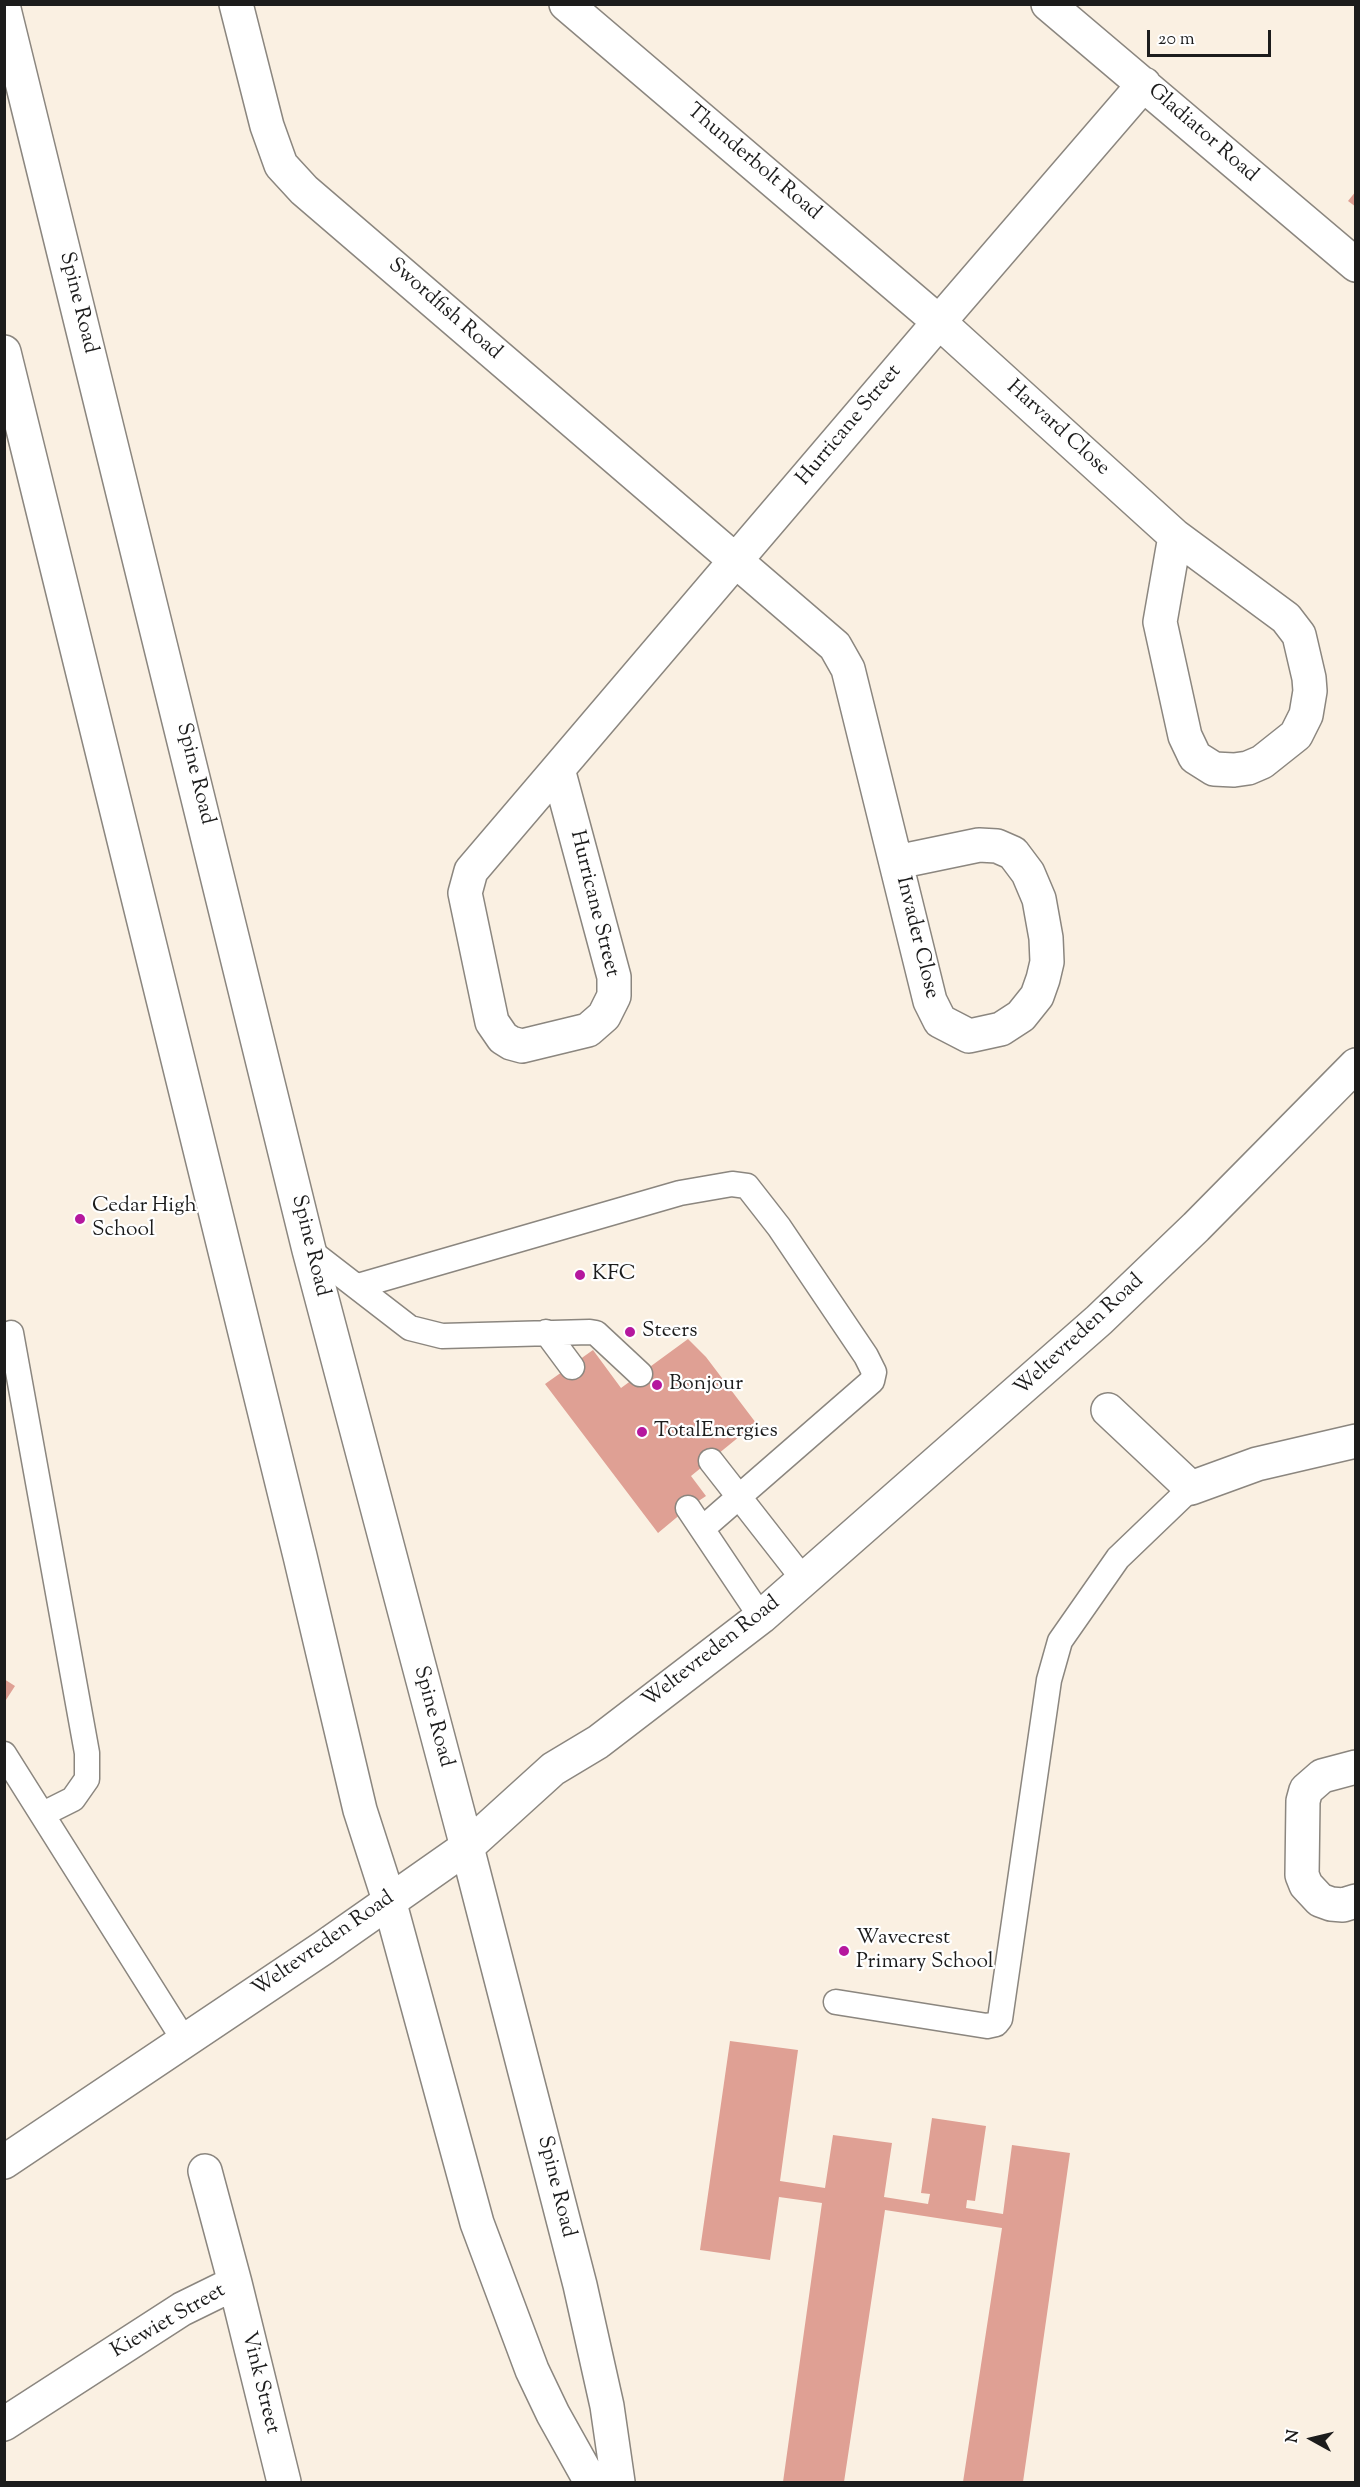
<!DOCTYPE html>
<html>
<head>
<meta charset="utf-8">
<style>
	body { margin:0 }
	#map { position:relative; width:1360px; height:2487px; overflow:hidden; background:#faf0e2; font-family:"Sorts Mill Goudy",serif }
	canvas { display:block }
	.frame { position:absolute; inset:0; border:6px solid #1c1c1c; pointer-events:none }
	.north { position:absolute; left:1282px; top:2409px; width:60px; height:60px; -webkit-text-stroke:4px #fff; paint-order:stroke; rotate:278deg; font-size:16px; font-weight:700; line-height:24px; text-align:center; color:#1c1c1c }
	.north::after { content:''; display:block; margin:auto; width:21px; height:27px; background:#1c1c1c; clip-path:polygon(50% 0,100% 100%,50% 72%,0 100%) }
	.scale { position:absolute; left:1147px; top:30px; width:124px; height:27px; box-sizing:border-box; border:3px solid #1c1c1c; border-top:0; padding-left:8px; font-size:18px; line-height:21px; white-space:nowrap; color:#1c1c1c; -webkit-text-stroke:4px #fff; paint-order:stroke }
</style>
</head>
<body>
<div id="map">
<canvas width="1360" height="2487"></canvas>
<div class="frame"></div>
<div class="north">N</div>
<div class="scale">20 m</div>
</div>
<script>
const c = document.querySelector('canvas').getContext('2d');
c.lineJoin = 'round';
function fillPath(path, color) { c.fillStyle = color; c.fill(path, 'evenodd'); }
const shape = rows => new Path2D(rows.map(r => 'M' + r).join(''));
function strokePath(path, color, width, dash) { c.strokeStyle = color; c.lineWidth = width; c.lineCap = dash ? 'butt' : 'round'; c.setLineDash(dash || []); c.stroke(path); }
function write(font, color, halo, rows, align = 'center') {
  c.font = font + ' "Sorts Mill Goudy",serif'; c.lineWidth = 4.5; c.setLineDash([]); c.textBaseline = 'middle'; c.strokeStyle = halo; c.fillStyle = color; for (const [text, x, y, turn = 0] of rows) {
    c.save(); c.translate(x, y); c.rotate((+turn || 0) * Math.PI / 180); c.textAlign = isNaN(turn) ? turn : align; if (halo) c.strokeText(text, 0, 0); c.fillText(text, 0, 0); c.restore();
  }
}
fillPath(shape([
	[1356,191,1356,207,1348,201],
	[688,1339,706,1357,756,1423,691,1476,706,1496,688,1508,658,1533,545,1384,593,1350,621,1388],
	[4,1679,15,1686,4,1703],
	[730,2041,798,2050,780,2181,825,2188,833,2135,892,2143,884,2197,928,2204,930,2194,921,2193,932,2118,986,2126,975,2201,967,2200,966,2208,1003,2214,1012,2145,1070,2153,1023,2482,963,2482,1002,2228,885,2210,844,2482,783,2482,822,2203,779,2197,770,2260,700,2250]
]), '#dfa094');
const lane = shape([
	[309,1250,410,1328,442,1336,590,1332,596,1333,640,1374],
	[358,1286,680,1193,732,1184,747,1186,779,1227,866,1356,874,1372,872,1381,702,1529],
	[546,1332,572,1367],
	[11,1333,87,1753,87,1779,73,1799,43,1814],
	[711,1461,804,1580],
	[688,1508,761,1617],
	[4,1754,184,2040],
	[836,2002,987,2026,996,2024,1000,2019,1049,1680,1060,1641,1118,1558,1191,1488]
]);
const street = shape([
	[236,4,267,126,281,165,304,190,835,646,848,669,930,1001,940,1021,969,1036,1001,1029,1021,1016,1037,996,1043,979,1047,962,1046,938,1039,899,1028,873,1013,853,997,846,979,845,897,862],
	[566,4,939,322,1175,536,1286,618,1299,635,1309,678,1310,691,1306,715,1296,735,1262,762,1248,768,1234,770,1214,769,1195,757,1185,736,1160,622,1175,536],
	[1048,4,1356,265],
	[558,769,614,977,614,996,604,1016,588,1030,522,1046,511,1043,503,1038,492,1022,465,893,471,871,558,769,736,560,939,322,1144,84],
	[1108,1410,1191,1488,1257,1464,1356,1441],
	[1356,1767,1322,1776,1306,1790,1303,1801,1302,1875,1306,1885,1320,1900,1331,1904,1343,1905,1356,1901],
	[205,2171,235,2283,284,2482],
	[4,2424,182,2309,235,2283]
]);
const secondary = shape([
	[467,1847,580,2285,607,2406,618,2482],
	[389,1900,477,2223,532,2370,553,2414,591,2482]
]);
const primary = shape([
	[4,9,309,1250,467,1847],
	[4,352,300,1556,360,1810,389,1900],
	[4,2162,323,1948,467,1847,553,1769,598,1742,761,1617,1099,1320,1196,1227,1356,1065]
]);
strokePath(lane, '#8b867f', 27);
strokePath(street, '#8b867f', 36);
strokePath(secondary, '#8b867f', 36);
strokePath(primary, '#8b867f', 36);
strokePath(lane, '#fff', 24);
strokePath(street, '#fff', 33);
strokePath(secondary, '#fff', 33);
strokePath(primary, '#fff', 33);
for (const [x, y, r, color] of [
	[80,1219,6,"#b5179e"],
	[580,1275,6,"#b5179e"],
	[630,1332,6,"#b5179e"],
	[657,1385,6,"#b5179e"],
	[642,1432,6,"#b5179e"],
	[844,1951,6,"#b5179e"]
]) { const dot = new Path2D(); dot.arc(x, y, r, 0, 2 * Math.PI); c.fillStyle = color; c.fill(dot); strokePath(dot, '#fff', 2); }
write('21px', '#1c1c1c', '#fff', [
	["Gladiator Road",1202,134,41],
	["Thunderbolt Road",753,163,40],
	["Spine Road",77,303,76],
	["Swordfish Road",444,310,41],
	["Hurricane Street",850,426,-50],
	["Harvard Close",1057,429,42],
	["Spine Road",194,774,76],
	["Hurricane Street",593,904,76],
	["Invader Close",916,938,76],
	["Spine Road",309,1246,76],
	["Weltevreden Road",1080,1336,-43],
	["Weltevreden Road",712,1653,-38],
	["Spine Road",432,1717,75],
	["Weltevreden Road",324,1945,-35],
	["Spine Road",555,2187,76],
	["Kiewiet Street",169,2322,-30],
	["Vink Street",259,2383,76]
]);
write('21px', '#1c1c1c', '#fff', [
	["Cedar High",92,1207],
	["School",92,1231],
	["KFC",592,1275],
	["Steers",642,1332],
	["Bonjour",669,1385],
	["TotalEnergies",654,1432],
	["Wavecrest",856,1939],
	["Primary School",856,1963]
], 'left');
</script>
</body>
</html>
